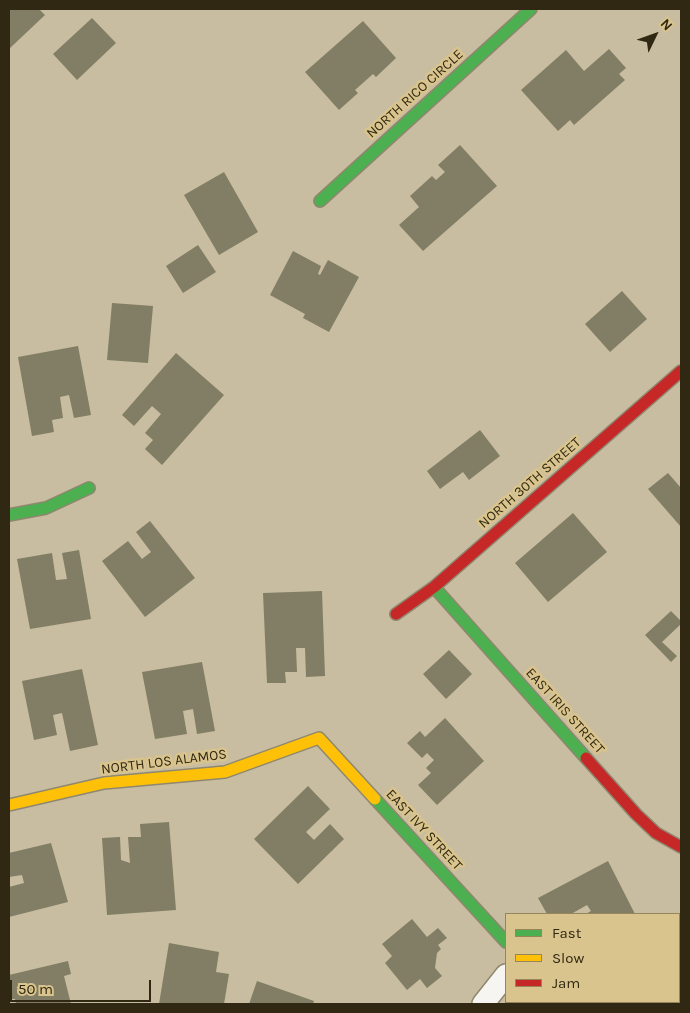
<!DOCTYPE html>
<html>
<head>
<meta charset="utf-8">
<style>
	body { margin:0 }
	#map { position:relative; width:690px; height:1013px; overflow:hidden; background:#c8bda0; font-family:Karla,sans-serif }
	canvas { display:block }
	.frame { position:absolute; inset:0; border:10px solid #302812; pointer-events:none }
	.legend { position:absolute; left:505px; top:913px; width:175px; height:90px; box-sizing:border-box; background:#dac48e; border:1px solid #96865c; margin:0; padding:6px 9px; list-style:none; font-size:15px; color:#302812 }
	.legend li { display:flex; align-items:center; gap:10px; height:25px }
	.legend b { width:25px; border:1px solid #96865c }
	.north { position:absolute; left:630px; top:10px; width:50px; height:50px; -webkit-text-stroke:4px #dac48e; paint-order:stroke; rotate:48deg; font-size:14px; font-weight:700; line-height:20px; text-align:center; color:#302812 }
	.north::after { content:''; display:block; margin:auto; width:18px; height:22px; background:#302812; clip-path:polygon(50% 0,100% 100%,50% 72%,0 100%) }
	.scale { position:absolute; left:10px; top:980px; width:141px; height:22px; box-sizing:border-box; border:2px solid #302812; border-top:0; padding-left:6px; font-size:15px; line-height:18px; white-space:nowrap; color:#302812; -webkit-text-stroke:4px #dac48e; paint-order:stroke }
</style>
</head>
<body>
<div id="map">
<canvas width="690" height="1013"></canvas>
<div class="frame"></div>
<ul class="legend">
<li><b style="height:6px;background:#4caf50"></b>Fast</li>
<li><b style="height:6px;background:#ffc107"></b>Slow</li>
<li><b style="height:6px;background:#c62828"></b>Jam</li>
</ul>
<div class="north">N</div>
<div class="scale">50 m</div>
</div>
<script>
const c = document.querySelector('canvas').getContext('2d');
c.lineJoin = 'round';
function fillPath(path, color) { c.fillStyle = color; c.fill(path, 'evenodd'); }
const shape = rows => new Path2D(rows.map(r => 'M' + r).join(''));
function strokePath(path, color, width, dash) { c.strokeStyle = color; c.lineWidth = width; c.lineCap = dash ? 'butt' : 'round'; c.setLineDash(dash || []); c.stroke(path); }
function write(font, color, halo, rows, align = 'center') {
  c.font = font + ' Karla,sans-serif'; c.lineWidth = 5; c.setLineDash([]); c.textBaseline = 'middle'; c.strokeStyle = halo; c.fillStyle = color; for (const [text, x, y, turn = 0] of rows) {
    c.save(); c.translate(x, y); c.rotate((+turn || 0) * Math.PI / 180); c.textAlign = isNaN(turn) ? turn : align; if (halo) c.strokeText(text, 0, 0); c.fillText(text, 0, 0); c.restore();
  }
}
fillPath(shape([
	[9,9,39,9,45,15,9,49],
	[92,18,116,43,77,80,53,54],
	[363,21,396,58,376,77,373,74,355,90,358,93,339,110,305,72],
	[609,49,626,68,619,74,625,80,574,125,570,120,558,131,521,90,566,50,584,71],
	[460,145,497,186,423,251,399,225,419,207,410,196,432,176,436,180,445,172,438,165],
	[224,172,258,232,219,255,184,195],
	[198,245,216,272,183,293,166,266],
	[293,251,321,266,318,274,320,275,328,260,359,277,329,332,303,318,305,314,270,295],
	[622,291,647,319,610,352,585,324],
	[112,303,153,306,148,363,107,360],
	[78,346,91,415,74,418,69,395,60,397,63,418,52,420,54,432,32,436,18,357],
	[176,353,224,395,162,465,145,449,153,440,145,433,161,414,152,406,134,426,122,415],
	[480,430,500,456,469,480,463,472,440,489,427,471],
	[668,473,681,488,681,527,648,489],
	[573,513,607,552,548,602,515,563],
	[150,521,195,578,145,617,102,561,128,541,142,559,151,552,136,532],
	[79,550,91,619,30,629,17,559,52,553,56,580,67,579,62,553],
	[322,591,325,676,306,677,305,648,296,648,297,672,285,672,286,683,267,683,263,593],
	[671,611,681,621,681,624,662,642,677,656,671,662,645,635],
	[449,650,472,674,446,699,423,674],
	[202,662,215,731,197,734,193,709,183,711,187,734,155,739,142,672],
	[82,669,98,745,70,751,62,713,53,715,57,735,34,740,22,681],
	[445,718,484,761,437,805,418,785,431,773,426,768,434,760,427,753,422,758,407,743,420,731,425,737],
	[308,786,330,809,306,832,314,840,330,824,344,839,298,884,254,839],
	[169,822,176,910,107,915,102,838,120,837,121,860,130,863,128,837,141,837,140,824],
	[51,843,68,902,9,917,9,887,24,883,22,875,9,877,9,853],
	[608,861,635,914,586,914,591,911,587,905,571,914,547,914,538,898],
	[412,919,427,937,438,928,447,938,438,945,441,949,437,953,435,968,442,976,427,988,420,979,407,990,385,963,392,956,382,944],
	[169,943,219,952,216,972,229,974,224,1004,159,1004],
	[68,961,71,974,64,976,71,1004,16,1004,15,999,9,999,9,975],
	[257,981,314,1001,313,1004,249,1004]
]), '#827d65');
const street = shape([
	[483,1004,506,975]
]);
const fast = shape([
	[320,201,531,9],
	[9,515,46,508,89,488],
	[434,587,586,758],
	[375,799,506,942]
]);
const slow = shape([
	[9,805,104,783,225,772,319,738,375,799]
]);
const jam = shape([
	[396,614,434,587,681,371],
	[586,758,636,814,656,833,681,847]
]);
strokePath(street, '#8f876f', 24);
strokePath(fast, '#8f876f', 14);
strokePath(slow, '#8f876f', 14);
strokePath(jam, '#8f876f', 14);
strokePath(street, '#f7f5f1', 21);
strokePath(fast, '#4caf50', 11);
strokePath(slow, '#ffc107', 11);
strokePath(jam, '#c62828', 11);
write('14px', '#302812', '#dac48e', [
	["NORTH RICO CIRCLE",415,94,-42],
	["NORTH 30TH STREET",530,483,-41],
	["EAST IRIS STREET",565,711,48],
	["NORTH LOS ALAMOS",164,762,-7],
	["EAST IVY STREET",424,830,47]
]);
</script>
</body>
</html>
